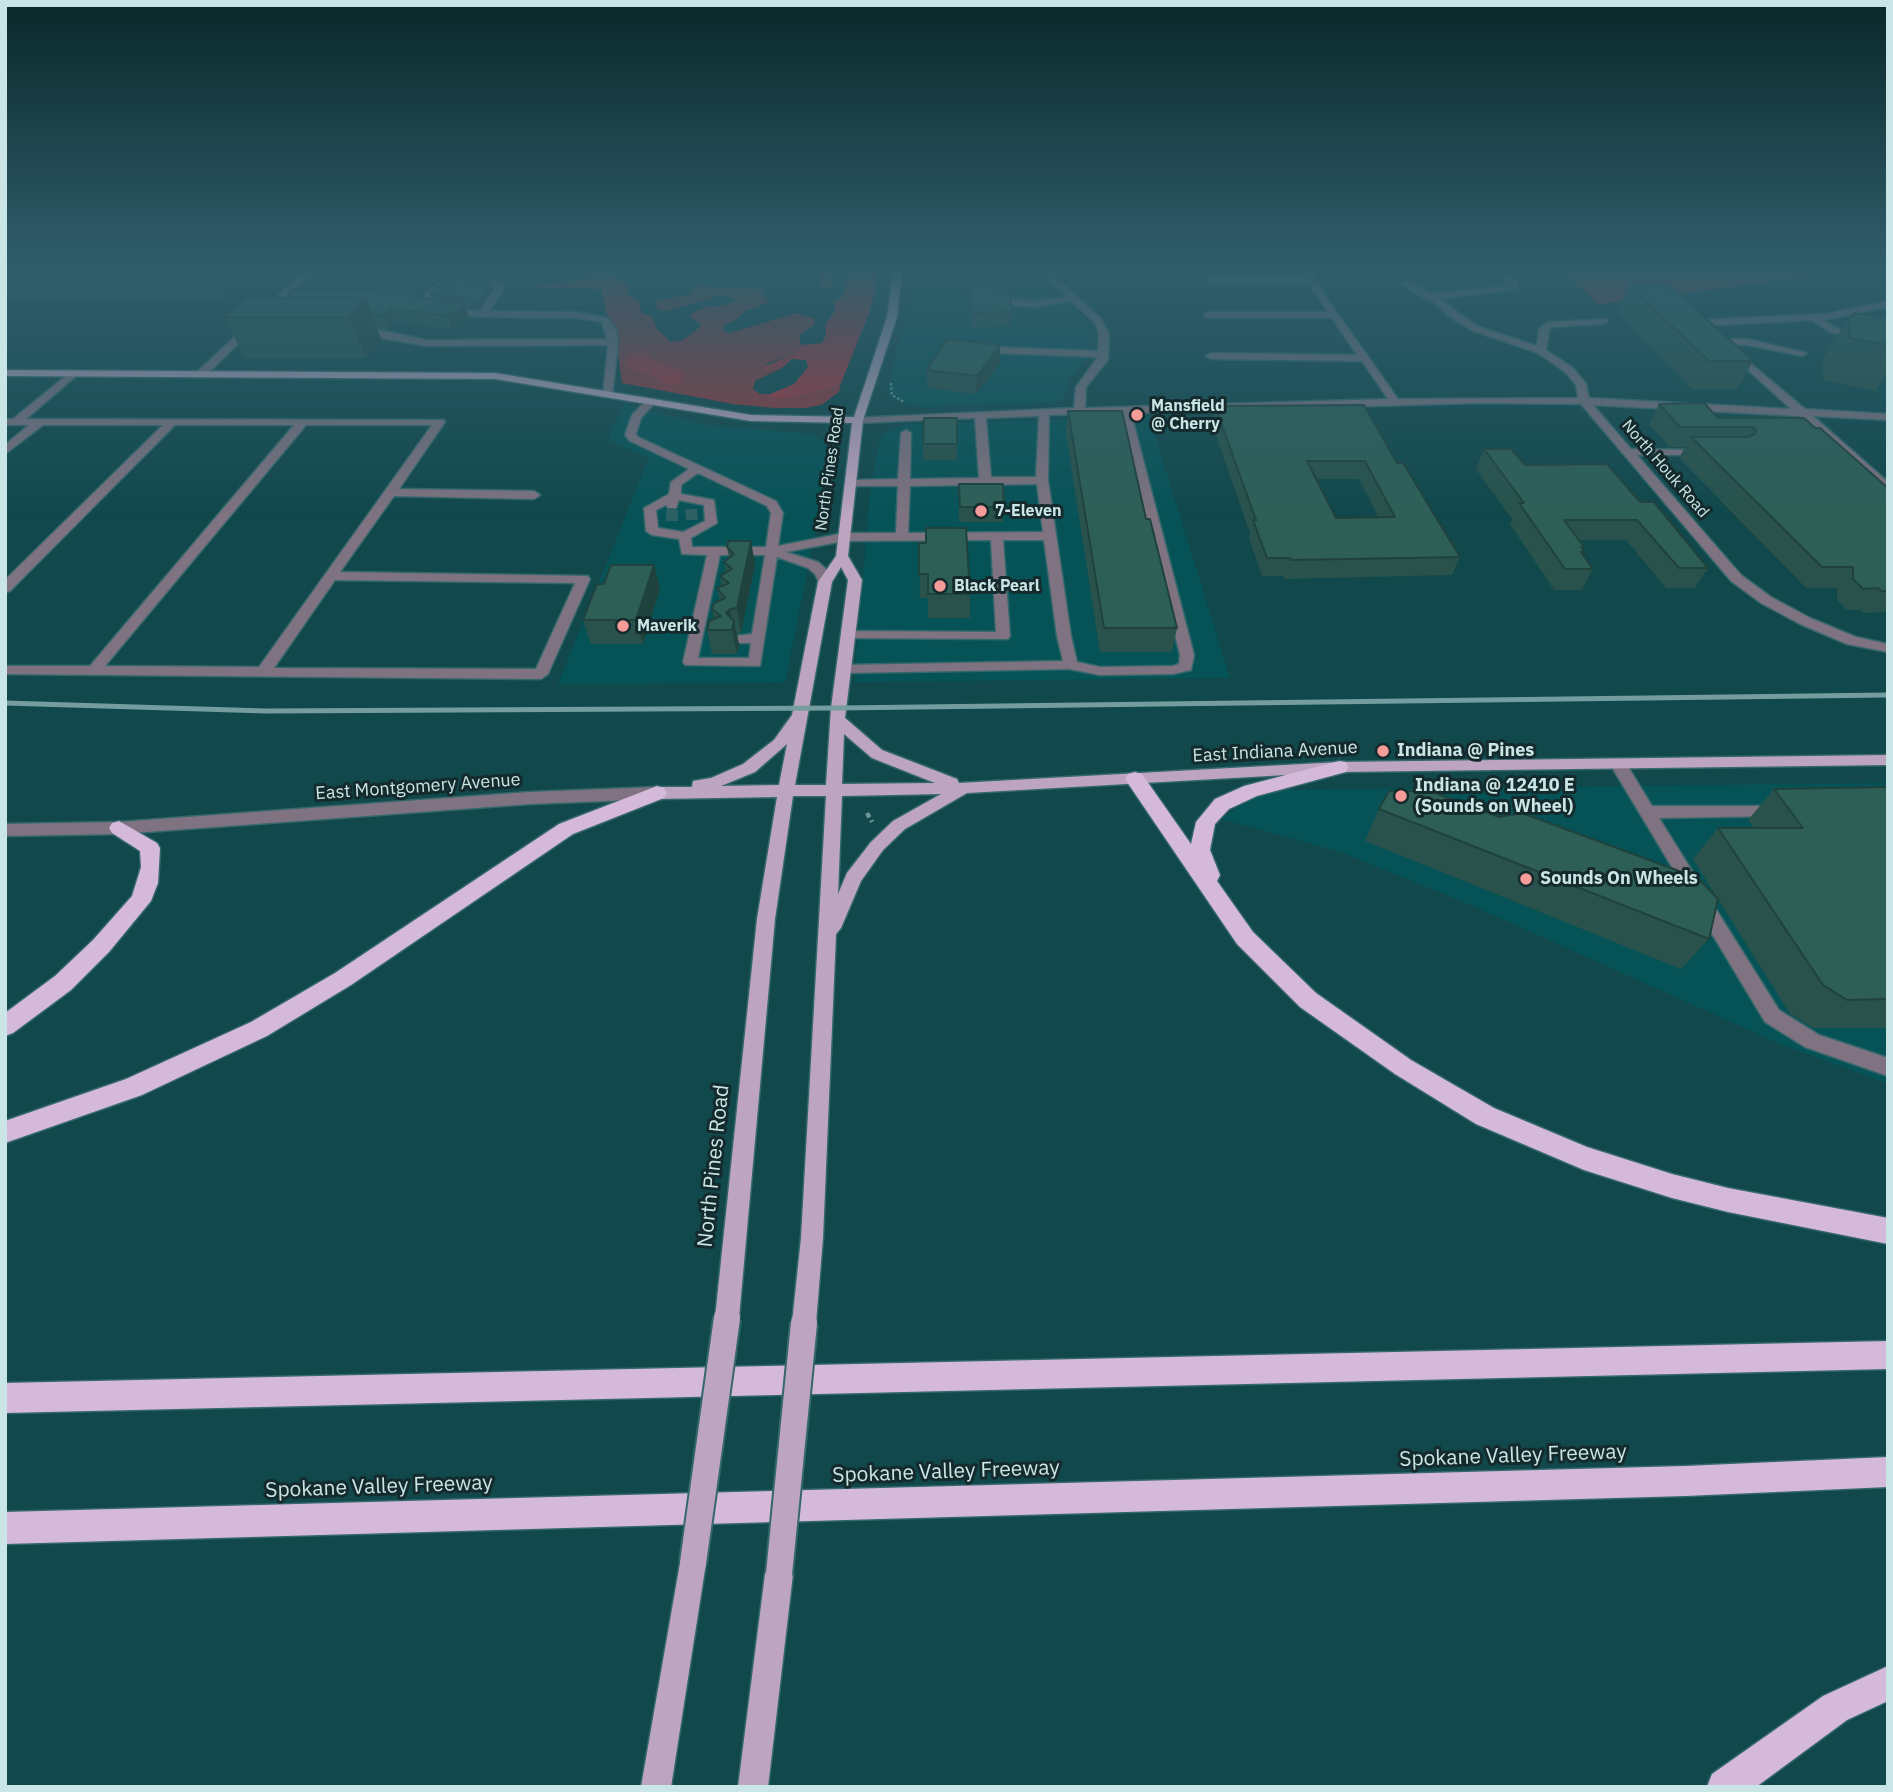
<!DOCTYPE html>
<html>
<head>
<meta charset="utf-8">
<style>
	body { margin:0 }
	#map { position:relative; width:1893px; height:1792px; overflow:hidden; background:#10484c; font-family:"IBM Plex Sans",sans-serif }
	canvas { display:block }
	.frame { position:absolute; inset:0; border:7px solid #cae5e6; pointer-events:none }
</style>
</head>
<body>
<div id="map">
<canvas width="1893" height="1792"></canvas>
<div class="frame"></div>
</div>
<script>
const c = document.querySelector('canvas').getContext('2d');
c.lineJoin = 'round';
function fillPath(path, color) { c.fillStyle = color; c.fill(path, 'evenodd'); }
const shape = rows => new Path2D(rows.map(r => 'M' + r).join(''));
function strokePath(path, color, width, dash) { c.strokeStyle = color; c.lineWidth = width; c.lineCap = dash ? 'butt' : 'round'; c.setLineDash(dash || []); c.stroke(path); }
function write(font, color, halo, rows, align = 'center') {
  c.font = font + ' "IBM Plex Sans",sans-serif'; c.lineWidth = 6; c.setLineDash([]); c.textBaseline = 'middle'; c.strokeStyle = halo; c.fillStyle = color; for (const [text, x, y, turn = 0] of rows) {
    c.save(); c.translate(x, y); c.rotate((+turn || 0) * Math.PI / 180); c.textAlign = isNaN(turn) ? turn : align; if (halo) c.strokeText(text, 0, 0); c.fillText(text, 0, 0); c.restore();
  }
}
fillPath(shape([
	[1031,269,1041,281,1083,318,1090,331,1090,356,1070,378,1063,399,1048,403,926,407,911,406,890,396,888,389,892,369,911,300,911,270],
	[624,404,704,425,811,434,821,439,826,446,827,453,816,527,785,683,558,684,649,458,608,440],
	[1149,416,1230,678,854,682,870,494,879,443,885,433,903,425,923,424],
	[1888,783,1888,1084,1778,1043,1471,905,1341,852,1221,819,1252,797,1274,790]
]), '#065357');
fillPath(shape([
	[692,286,765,289,762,295,770,302,745,311,734,321,724,325,723,331,730,333,797,313,815,319,814,325,799,335,801,345,795,353,766,364,769,371,782,368,755,381,753,389,760,394,770,394,771,398,832,388,841,383,839,392,821,405,805,408,775,408,733,404,622,383,615,331,608,318,625,319,642,313,652,316,657,329,671,342,683,340,700,327,700,324,690,317,691,313,706,307,725,305,736,301,733,298,722,295,667,311,659,310,654,301,691,294]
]), '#97373b');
fillPath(shape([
	[588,267,607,270,627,284,629,295,638,300,642,313,625,319,608,318,601,289,527,287,584,279,588,277],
	[820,267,876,267,876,288,869,313,841,383,832,388,785,398,770,398,770,394,794,384,808,367,806,360,792,359,782,368,769,371,762,370,761,368,795,353,801,345,822,343,826,335,825,324,835,311,834,302,842,296,848,279,842,268,832,270,833,285,827,289,820,284],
	[1557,267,1883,267,1599,304],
	[643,351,655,361,684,372,682,381,673,385,664,384,651,373,628,370,625,365,626,357,635,352]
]), '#b3313b');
strokePath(shape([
	[691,509,692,520],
	[672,510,672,521]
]), '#2c6063', 12, [12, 6]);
const minor = shape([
	[309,267,318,267,205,376,197,376,197,372,309,267],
	[1036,267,1045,267,1101,319,1109,333,1108,360,1086,387,1085,408,1388,399,1362,361,1211,359,1206,356,1211,353,1357,355,1332,318,1208,318,1203,315,1208,312,1328,312,1309,283,1208,283,1204,280,1208,277,1306,277,1301,267,1309,267,1324,294,1398,399,1578,398,1576,385,1565,372,1538,353,1471,330,1449,316,1430,299,1421,297,1400,283,1407,281,1433,294,1509,285,1502,277,1506,274,1517,282,1516,289,1440,299,1477,326,1537,346,1539,329,1548,322,1606,319,1608,321,1603,324,1553,327,1549,330,1546,350,1573,368,1586,384,1589,398,1791,409,1729,353,1729,349,1732,348,1805,409,1888,414,1888,420,1813,416,1888,482,1888,491,1799,416,1593,405,1631,449,1708,450,1710,452,1704,455,1637,455,1741,575,1771,597,1810,618,1856,637,1888,644,1888,652,1847,644,1800,624,1761,603,1731,581,1581,404,1478,403,1131,413,1194,655,1191,670,1173,674,1100,675,1069,669,844,673,837,669,844,665,1063,661,1057,636,1044,540,1003,540,1010,636,1008,639,843,638,843,632,848,631,996,632,991,540,844,541,786,552,818,562,826,569,832,582,825,586,820,585,815,574,808,568,777,557,760,666,685,665,683,662,707,555,682,554,679,539,652,535,646,531,644,508,669,494,671,482,689,469,630,441,625,435,632,415,647,399,655,399,655,403,641,418,636,434,638,437,776,501,783,513,778,546,844,533,896,533,898,486,851,486,845,483,851,480,898,479,901,433,906,430,911,433,910,479,979,478,975,418,858,423,854,422,854,418,1074,408,1076,387,1098,357,995,353,990,350,995,347,1098,351,1099,333,1094,322,1071,301,1038,307,1001,305,981,291,979,279,983,276,987,279,989,290,1003,299,1038,301,1067,297,1036,267],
	[1120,413,1180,655,1179,664,1173,666,1100,667,1077,662,1071,636,1048,480,1049,415,1120,413],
	[1039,416,1036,477,991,477,986,418,1039,416],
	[698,473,767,506,771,513,766,547,692,547,691,538,717,523,714,500,681,494,681,485,698,473],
	[1037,484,1043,532,908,533,910,486,1037,484],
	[679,500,704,505,705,521,683,532,658,528,656,510,666,505,668,508,676,508,679,500],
	[720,555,765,555,752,634,735,636,733,639,740,643,751,643,749,658,698,658,720,555],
	[456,280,501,282,505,288,489,311,576,312,608,318,616,330,618,342,612,396,603,394,608,345,427,346,350,333,355,330,379,330,427,340,607,339,602,322,576,318,483,317,446,314,441,311,446,308,480,311,495,287,444,287,423,307,415,305,438,283,456,280],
	[1888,301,1888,307,1823,320,1836,328,1863,335,1888,337,1888,343,1863,341,1830,332,1811,320,1701,326,1696,323,1701,320,1825,314,1888,301],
	[1722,339,1747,339,1807,353,1802,356,1747,345,1719,344,1719,340,1722,339],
	[72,371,76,372,76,376,26,419,444,420,445,422,399,489,534,491,540,495,534,499,394,496,340,572,588,576,590,579,548,674,541,679,5,674,5,666,90,666,294,425,175,425,10,591,5,592,5,580,163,425,43,425,5,454,5,445,29,425,5,425,5,419,13,419,72,371],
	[306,425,432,425,259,667,105,666,306,425],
	[335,580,575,583,536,669,274,668,335,580],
	[1618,759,1624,760,1652,806,1785,806,1787,810,1785,814,1779,816,1659,818,1779,1010,1819,1035,1888,1058,1888,1076,1805,1047,1765,1022,1610,764,1618,759],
	[657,787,665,793,657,799,530,804,119,834,5,836,5,824,119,822,530,792,657,787]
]);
const major = shape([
	[894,267,902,267,897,317,863,420,848,556,862,580,845,718,882,750,957,779,959,783,1339,762,1888,755,1888,765,1339,772,967,793,905,829,883,850,861,881,841,928,836,934,823,1238,816,1323,812,1331,804,1335,796,1331,792,1323,801,1238,826,796,793,796,775,919,739,1318,735,1326,727,1330,719,1326,715,1318,757,919,777,797,657,799,649,793,657,787,692,787,693,781,711,778,743,764,774,740,792,715,818,582,836,556,852,423,751,421,495,379,5,376,5,370,495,373,751,415,854,417,887,317,894,267],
	[841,567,848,580,831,708,826,785,795,785,832,582,841,567],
	[844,734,872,758,935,783,842,784,844,734],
	[787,744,779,785,721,786,755,772,787,744],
	[941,794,893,821,871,842,847,873,838,894,842,796,941,794],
	[693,1550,703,1553,706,1563,671,1787,641,1787,680,1563,683,1553,693,1550],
	[779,1560,789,1564,793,1574,768,1787,738,1787,765,1574,769,1564,779,1560]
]);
const highway = shape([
	[1339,761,1346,762,1348,767,1346,772,1257,796,1229,809,1215,824,1210,850,1220,875,1217,881,1253,932,1316,993,1411,1060,1494,1108,1587,1147,1672,1174,1728,1188,1888,1218,1888,1244,1728,1212,1672,1198,1584,1170,1476,1124,1395,1074,1300,1007,1237,944,1125,779,1128,774,1135,772,1142,774,1191,844,1196,822,1215,799,1244,786,1339,761],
	[657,786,664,788,667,793,664,798,573,834,351,985,267,1036,142,1095,5,1143,5,1121,126,1079,251,1022,335,973,559,824,657,786],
	[119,821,157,843,160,848,158,883,151,901,109,952,71,990,13,1033,5,1036,5,1013,55,976,93,940,132,896,141,867,140,851,112,833,109,828,112,823,119,821],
	[1888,1341,1888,1369,5,1413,5,1383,1888,1341],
	[1888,1457,1888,1487,1685,1496,5,1544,5,1512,1685,1466,1888,1457],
	[1888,1666,1888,1701,1847,1720,1756,1787,1707,1787,1712,1774,1823,1696,1888,1666]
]);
strokePath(minor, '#35676b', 3);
strokePath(major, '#35676b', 3);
strokePath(highway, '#35676b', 3);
strokePath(shape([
	[891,383,892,395,904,402]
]), '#6b9597', 2.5, [2.5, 2]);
strokePath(shape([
	[867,813,872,822]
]), '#6b9597', 4.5, [5, 3.5]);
fillPath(minor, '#7f7381');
fillPath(major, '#bda5c1');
fillPath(highway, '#d5b9da');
strokePath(shape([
	[5,703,266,711,838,708,1888,695]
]), '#759d9f', 5);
const majorBridge = shape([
	[693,1563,727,1318],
	[779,1574,804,1323]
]);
strokePath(majorBridge, '#35676b', 30, []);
strokePath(majorBridge, '#bda5c1', 26);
fillPath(shape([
	[5,267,256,267,225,298,5,298],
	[415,267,491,267,482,278,438,280,419,297,432,299,430,294,493,290,480,308,465,306,469,319,452,330,395,322,389,329,377,329,381,339,366,358,245,358,224,317,311,289,308,282,410,273],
	[966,279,1013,312,1012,326,972,327,966,293],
	[1629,285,1753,361,1737,390,1693,390,1616,312],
	[1854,313,1888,318,1888,372,1875,391,1823,380,1823,358,1849,317,1851,317],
	[1000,345,1000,363,976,394,927,388,927,370],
	[1659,404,1718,418,1804,418,1888,488,1888,612,1864,613,1861,610,1846,610,1837,600,1837,588,1806,588,1679,458,1685,447,1669,447,1649,424],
	[1215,406,1397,463,1460,557,1452,575,1285,579,1284,576,1262,576,1249,538,1250,533,1212,424],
	[1316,479,1359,479,1379,518,1336,518],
	[1068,411,1146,519,1177,628,1172,652,1100,652,1066,433],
	[957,418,957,460,923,460,923,444],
	[1484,449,1525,465,1640,502,1708,568,1695,588,1666,588,1626,540,1579,540,1584,547,1583,549,1585,552,1583,555,1593,569,1582,590,1554,590,1510,524,1512,519,1476,469],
	[959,484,1004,507,1003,522,959,522],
	[919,543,970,594,970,618,928,618,928,598,920,598],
	[727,547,755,564,741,633,737,633,739,645,737,654,712,654,707,630,714,619,712,609,720,600,717,588,722,586,720,576,726,573,724,562,729,558],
	[654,565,660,588,643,644,591,644,583,620,604,584],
	[1888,787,1888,1028,1813,1028,1790,1014,1693,859,1718,828,1754,828,1748,820,1774,789],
	[1379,809,1709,939,1681,969,1365,841]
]), '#28524b');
fillPath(shape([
	[231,267,256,267,225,298,217,280],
	[481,267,491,267,482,278,479,268],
	[434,271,438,280,417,299,414,289],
	[491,283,493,290,480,308,478,301],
	[365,298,381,339,366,358,349,317],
	[465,305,469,319,452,330,448,316],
	[390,308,395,322,389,329,384,316],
	[1000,345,1000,363,976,394,977,376],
	[751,541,755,564,741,633,737,608],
	[654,565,660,588,643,644,636,620],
	[730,609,733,626,734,621,739,645,737,654,732,630,726,613]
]), '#20423d');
const building = shape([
	[5,267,231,267,217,280,5,280,5,267],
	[415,267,481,267,479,268,434,271,414,289,371,282,308,282,321,272,410,273,415,267],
	[966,279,980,279,1000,293,1009,294,1013,312,972,313,966,279],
	[443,283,491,283,478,301,430,294,443,283],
	[1629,285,1666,285,1675,290,1753,361,1709,361,1629,285],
	[294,289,369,289,465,305,448,316,390,308,384,316,372,315,365,298,285,298,294,289],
	[245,298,365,298,349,317,224,317,245,298],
	[1854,313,1888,318,1888,345,1849,338,1849,317,1853,317,1854,313],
	[947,339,1000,345,977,376,927,370,947,339],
	[1704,403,1718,418,1804,418,1815,428,1820,428,1888,488,1888,591,1881,591,1878,588,1863,589,1853,579,1853,567,1822,567,1691,437,1748,437,1755,434,1756,430,1752,427,1680,427,1659,404,1704,403],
	[1364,405,1397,463,1403,463,1460,557,1291,560,1290,558,1267,558,1253,520,1256,520,1215,406,1364,405],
	[1307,461,1365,461,1395,517,1336,518,1307,461],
	[1068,411,1122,411,1146,519,1150,519,1177,628,1104,628,1068,411],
	[924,418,957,418,957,444,923,444,924,418],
	[1484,449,1511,449,1525,465,1607,464,1640,502,1654,502,1708,568,1679,568,1637,520,1564,520,1584,547,1581,547,1585,552,1581,552,1593,569,1565,569,1519,503,1524,503,1484,449],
	[959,484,1003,484,1004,507,960,507,959,484],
	[926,528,966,528,970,594,928,594,928,574,919,574,919,543,926,543,926,528],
	[728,541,751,541,737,608,730,609,726,613,734,621,732,630,707,630,709,621,721,616,712,609,714,603,725,598,717,588,729,583,720,576,732,569,724,562,734,554,727,547,728,541],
	[611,565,654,565,636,620,583,620,597,584,604,584,611,565],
	[1888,787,1888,999,1847,1000,1823,985,1718,828,1803,828,1774,789,1888,787],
	[1389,791,1430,791,1499,817,1522,813,1698,878,1718,899,1709,939,1379,809,1389,791]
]);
fillPath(building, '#2e5f57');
strokePath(building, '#20423d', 2);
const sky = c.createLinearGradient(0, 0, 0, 518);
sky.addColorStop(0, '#09282a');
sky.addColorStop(0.52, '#315e6c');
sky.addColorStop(1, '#315e6c00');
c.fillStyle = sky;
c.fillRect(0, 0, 1893, 518);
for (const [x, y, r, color] of [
	[1137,415,7,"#f59b99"],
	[981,511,7,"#f59b99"],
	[940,586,7,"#f59b99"],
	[623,626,7,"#f59b99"],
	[1383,751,7,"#f59b99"],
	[1401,796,7,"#f59b99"],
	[1526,879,7,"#f59b99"]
]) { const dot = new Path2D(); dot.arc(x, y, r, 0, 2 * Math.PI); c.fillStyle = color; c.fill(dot); strokePath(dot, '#152a2c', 2.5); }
write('bold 16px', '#cae5e6', '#152a2c', [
	["Mansfield",1151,406],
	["@ Cherry",1151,424],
	["7-Eleven",995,511],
	["Black Pearl",954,586],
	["Maverik",637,626]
], 'left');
write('16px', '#cae5e6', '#152a2c', [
	["North Pines Road",830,469,-82],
	["North Houk Road",1665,469,49]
]);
write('bold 18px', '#cae5e6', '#152a2c', [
	["Indiana @ Pines",1397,751],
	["Indiana @ 12410 E",1415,786],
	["(Sounds on Wheel)",1415,807],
	["Sounds On Wheels",1540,879]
], 'left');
write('18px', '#cae5e6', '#152a2c', [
	["East Indiana Avenue",1275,752,-3],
	["East Montgomery Avenue",418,787,-4]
]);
write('21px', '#cae5e6', '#152a2c', [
	["North Pines Road",714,1166,-84],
	["Spokane Valley Freeway",1513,1456,-2],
	["Spokane Valley Freeway",946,1472,-2],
	["Spokane Valley Freeway",379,1487,-2]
]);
</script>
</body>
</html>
